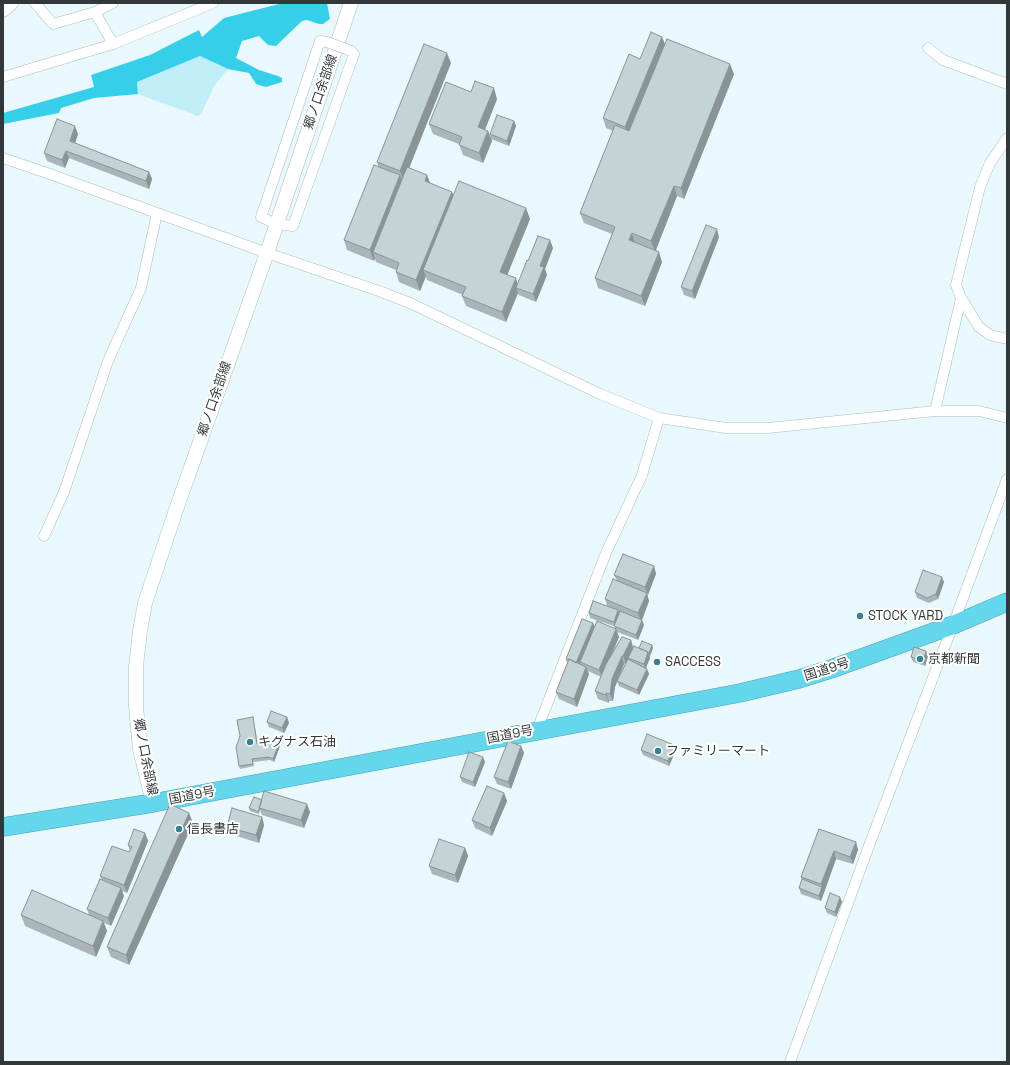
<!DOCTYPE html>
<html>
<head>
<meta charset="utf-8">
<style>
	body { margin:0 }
	#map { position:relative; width:1010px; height:1065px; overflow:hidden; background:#e8f8fc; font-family:"Space Grotesk",sans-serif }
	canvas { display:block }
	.frame { position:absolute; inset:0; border:4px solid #323839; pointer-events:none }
</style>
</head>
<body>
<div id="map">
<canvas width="1010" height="1065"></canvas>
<div class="frame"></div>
</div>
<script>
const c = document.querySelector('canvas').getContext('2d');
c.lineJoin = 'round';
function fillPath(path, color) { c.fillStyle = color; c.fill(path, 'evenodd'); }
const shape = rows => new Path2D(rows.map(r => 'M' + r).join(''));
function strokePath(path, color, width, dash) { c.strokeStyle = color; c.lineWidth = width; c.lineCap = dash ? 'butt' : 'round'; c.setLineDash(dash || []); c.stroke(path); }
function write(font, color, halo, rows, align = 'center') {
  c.font = font + ' "Space Grotesk","Noto Sans JP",sans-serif'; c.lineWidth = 4; c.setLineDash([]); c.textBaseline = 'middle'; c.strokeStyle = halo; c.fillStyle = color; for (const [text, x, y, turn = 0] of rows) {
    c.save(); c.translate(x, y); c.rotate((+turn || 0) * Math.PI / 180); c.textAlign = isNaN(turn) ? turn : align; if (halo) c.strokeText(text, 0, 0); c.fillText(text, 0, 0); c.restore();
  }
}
fillPath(shape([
	[200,56,228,69,214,86,202,112,198,116,138,94,137,82]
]), '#c0eef8');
fillPath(shape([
	[283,3,327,3,330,19,323,24,319,24,307,20,302,21,276,46,268,45,259,36,242,41,236,58,259,70,278,76,282,78,282,82,266,87,262,86,256,84,249,73,228,69,200,56,137,82,138,94,94,98,61,108,59,113,3,124,3,113,94,87,91,75,150,55,199,30,202,37,224,18]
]), '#36cfe9');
const street = shape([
	[35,3,53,24,95,12,113,44,213,3],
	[95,12,113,3],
	[327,42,320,41,261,217,276,224,293,226,354,54,351,51],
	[928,48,943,60,1007,84],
	[3,77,113,44],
	[1007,138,990,163,980,187,956,285,961,298,979,327,990,335,1007,339],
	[3,158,47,173,267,253,379,291,410,303,600,394,659,418,726,428,768,428,935,411,979,411,1007,418],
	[935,411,961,298],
	[44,536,64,492,108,361,141,288,157,213],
	[537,730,606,553,642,475,659,418],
	[790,1062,870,843,953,625,1007,479]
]);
const secondary = shape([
	[3,10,11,3],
	[153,803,140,749,136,706,136,666,140,631,145,603,178,504,267,253,351,3]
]);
const highway = shape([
	[3,827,153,803,740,693,799,679,831,669,953,625,1007,602]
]);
strokePath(street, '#adbcbf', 11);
strokePath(secondary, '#adbcbf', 15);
strokePath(highway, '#529fae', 19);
strokePath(street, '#fff', 10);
strokePath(secondary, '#fff', 14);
strokePath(highway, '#64d7ed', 18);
const streetBridge = shape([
	[327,42,351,51]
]);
strokePath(streetBridge, '#adbcbf', 11, []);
strokePath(streetBridge, '#fff', 10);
fillPath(shape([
	[662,37,665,44,734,74,684,199,677,196,656,250,662,262,645,306,598,288,595,278,612,234,584,223,580,213,613,131,606,128,603,118,640,59],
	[451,63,409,168,427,175,430,183,453,195,530,219,507,275,518,284,528,261,553,248,545,269,547,275,536,302,519,295,518,293,506,322,466,306,462,296,463,295,427,280,426,276,420,291,399,282,396,272,396,270,376,262,375,258,374,261,347,250,344,240,378,166,377,162],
	[471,92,497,99,485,130,488,131,492,141,483,163,463,155,459,144,433,134,429,124],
	[514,121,516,126,509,146,491,139,490,134],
	[78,134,75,143,149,172,152,179,149,189,69,158,65,168,47,161,44,153],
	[719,237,695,299,684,295,681,287],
	[654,566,656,574,647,595,649,601,642,620,644,625,638,640,617,632,619,637,612,655,631,640,633,647,639,648,652,645,653,648,650,656,650,658,646,668,649,674,639,695,619,686,617,681,625,664,624,664,615,687,613,701,609,701,609,703,598,699,595,691,601,677,588,671,589,674,577,707,559,699,556,692,567,663,566,659,593,623,594,628,615,628,614,626,590,618,589,613,607,606,605,599,617,581,614,575],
	[944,582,938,599,929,603,917,598,915,592],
	[928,656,925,666,913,662,911,657],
	[253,717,258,744,280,746,274,762,270,760,253,762,254,766,240,769,239,766],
	[287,717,289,723,284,733,269,727,267,722],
	[521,746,524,753,511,789,497,784,494,777],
	[641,750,676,750,669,766,643,755],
	[485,762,475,787,462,782,460,777],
	[504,793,507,801,492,836,475,828,472,820],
	[262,800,310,812,304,828,262,815,260,810,259,814,250,811,249,808],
	[189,813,193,823,129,965,111,957,107,947],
	[262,817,264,825,259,843,230,834,227,827],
	[819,829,856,842,858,850,853,864,836,859,821,901,801,894,799,888,802,879,801,877],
	[145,833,148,841,127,893,122,891,124,896,111,926,104,923,107,931,96,957,25,926,21,915,89,915,87,909,102,880,100,876,129,852,130,851,128,845],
	[465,848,468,856,458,883,432,874,429,866],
	[840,897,842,902,836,917,827,913,825,908]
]), '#a9b5b8');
fillPath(shape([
	[662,37,666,47,629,137,625,127],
	[447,53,451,63,404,181,400,171],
	[730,64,734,74,684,199,681,188],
	[494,88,497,99,482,137,478,127],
	[514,121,516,126,509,146,507,141],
	[75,126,78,134,73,149,70,141],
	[488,131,492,141,483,163,479,153],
	[66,151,69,158,65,168,62,160],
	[149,172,152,179,149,189,146,181],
	[400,175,404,186,373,252,375,258,374,261,370,250],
	[427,175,431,186,425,181],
	[674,186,677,196,655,252,651,241],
	[452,192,456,202,423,270,426,276,420,291,416,280],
	[526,208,530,219,504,283,500,272],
	[717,229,719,237,695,299,692,291],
	[632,233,635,244,629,240],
	[550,240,553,248,545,269,547,275,536,302,533,294,540,266],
	[659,252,662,262,645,306,641,296],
	[516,278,519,289,516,288,518,293,506,322,502,312],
	[654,566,656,574,648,595,645,587],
	[942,577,944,582,938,599,936,594],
	[647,593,649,601,642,620,644,625,638,640,636,635,641,621,638,613],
	[618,610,620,616,616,627,614,622],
	[593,623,595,628,578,669,576,663],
	[616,629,619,637,602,677,599,670],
	[631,640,633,648,626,664,623,656],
	[652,645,653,648,650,656,649,653],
	[926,651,928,656,925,666,923,661],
	[648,652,650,658,645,670,644,664],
	[622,656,624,664,615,687,613,701,610,694,612,679],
	[586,667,589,674,577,707,574,699],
	[647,669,649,674,639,695,637,690],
	[606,693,609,701,609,703,606,695],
	[287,717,289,723,284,733,282,728],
	[279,743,280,746,274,762,273,759],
	[674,745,676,750,669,766,668,761],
	[521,746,524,753,511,789,508,782],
	[483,757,485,762,475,787,473,782],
	[504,793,507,801,492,836,490,828],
	[307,804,310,812,304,828,301,820],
	[189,813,193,823,129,965,126,955],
	[262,817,264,825,259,843,256,835],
	[145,833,148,841,127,893,124,885],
	[856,842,858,850,853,864,850,857],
	[465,848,468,856,458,883,455,875],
	[834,851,836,859,821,901,819,896,822,887,821,884],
	[121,888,124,896,111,926,108,918],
	[840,897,842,902,836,917,835,912],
	[103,921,107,931,96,957,93,946]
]), '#899496');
const building = shape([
	[651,32,662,37,625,127,603,118,629,54,640,59,651,32],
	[667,39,730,64,681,188,674,186,651,241,632,233,629,240,659,252,641,296,595,278,615,227,580,213,615,125,629,131,667,39],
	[424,44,447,53,400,171,377,162,424,44],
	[475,81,494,88,478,127,488,131,479,153,459,145,462,137,429,124,446,82,471,92,475,81],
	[497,115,514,121,507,141,490,134,497,115],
	[57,119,75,126,70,141,149,172,146,181,66,151,62,160,44,153,57,119],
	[374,165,400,175,370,250,344,240,374,165],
	[407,167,427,175,425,181,452,192,416,280,396,272,399,263,373,252,407,167],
	[459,181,526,208,500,272,516,278,502,312,462,296,466,287,423,270,459,181],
	[706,225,717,229,692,291,681,287,706,225],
	[538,236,550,240,540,266,544,267,533,294,516,288,527,260,528,261,538,236],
	[623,554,654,566,645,587,614,575,623,554],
	[923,570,942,577,936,594,927,598,915,592,923,570],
	[613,579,647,593,638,613,605,599,613,579],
	[593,601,618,610,614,622,589,613,593,601],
	[620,611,642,620,636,635,614,626,620,611],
	[582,619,593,623,576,663,569,659,568,660,566,659,582,619],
	[597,621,616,629,599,670,580,662,597,621],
	[622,637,631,640,623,656,622,656,612,679,610,694,606,693,606,695,595,691,606,664,622,637],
	[642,641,652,645,649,653,648,652,639,648,642,641],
	[634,646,648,652,644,664,628,658,634,646],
	[914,647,926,651,923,661,911,657,914,647],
	[569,659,586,667,574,699,556,692,569,659],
	[628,659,647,669,637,690,617,681,628,659],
	[271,711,287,717,282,728,267,722,271,711],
	[253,717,257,744,274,742,279,743,273,759,269,757,252,759,253,764,239,766,236,747,240,736,237,720,253,717],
	[647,734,674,745,668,761,641,750,647,734],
	[508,741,521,746,508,782,494,777,508,741],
	[469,752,483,757,473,782,460,777,469,752],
	[487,786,504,793,490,828,472,820,487,786],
	[264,791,307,804,301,820,259,808,264,791],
	[254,797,262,800,258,812,249,808,254,797],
	[170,804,189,813,126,955,107,947,170,804],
	[232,808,262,817,256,835,227,827,232,808],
	[134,829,145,833,124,885,100,876,112,846,129,852,132,847,128,845,134,829],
	[819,829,856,842,850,857,834,851,821,884,801,877,819,829],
	[439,839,465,848,455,875,429,866,439,839],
	[100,879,121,888,108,918,87,909,100,879],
	[802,879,822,887,819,896,799,888,802,879],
	[32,890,103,921,93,946,21,915,32,890],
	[830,893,840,897,835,912,825,908,830,893]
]);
fillPath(building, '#c4d3d6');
strokePath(building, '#899496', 1);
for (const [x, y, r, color] of [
	[860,616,4,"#3b808e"],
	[920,659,4,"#3b808e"],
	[657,662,4,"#3b808e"],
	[250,742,4,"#3b808e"],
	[658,751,4,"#3b808e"],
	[179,829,4,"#3b808e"]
]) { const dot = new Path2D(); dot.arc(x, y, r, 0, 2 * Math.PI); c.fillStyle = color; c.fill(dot); strokePath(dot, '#fff', 1.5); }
write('13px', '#323839', '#fff', [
	["郷ノ口余部線",321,92,-71],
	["郷ノ口余部線",215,399,-71],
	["国道9号",827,670,-18],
	["国道9号",510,735,-11],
	["郷ノ口余部線",145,757,79],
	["国道9号",192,796,-11]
]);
write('13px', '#323839', '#fff', [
	["STOCK YARD",868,616],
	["京都新聞",928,659],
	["SACCESS",665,662],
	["キグナス石油",258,742],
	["ファミリーマート",666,751],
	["信長書店",187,829]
], 'left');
</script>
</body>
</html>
